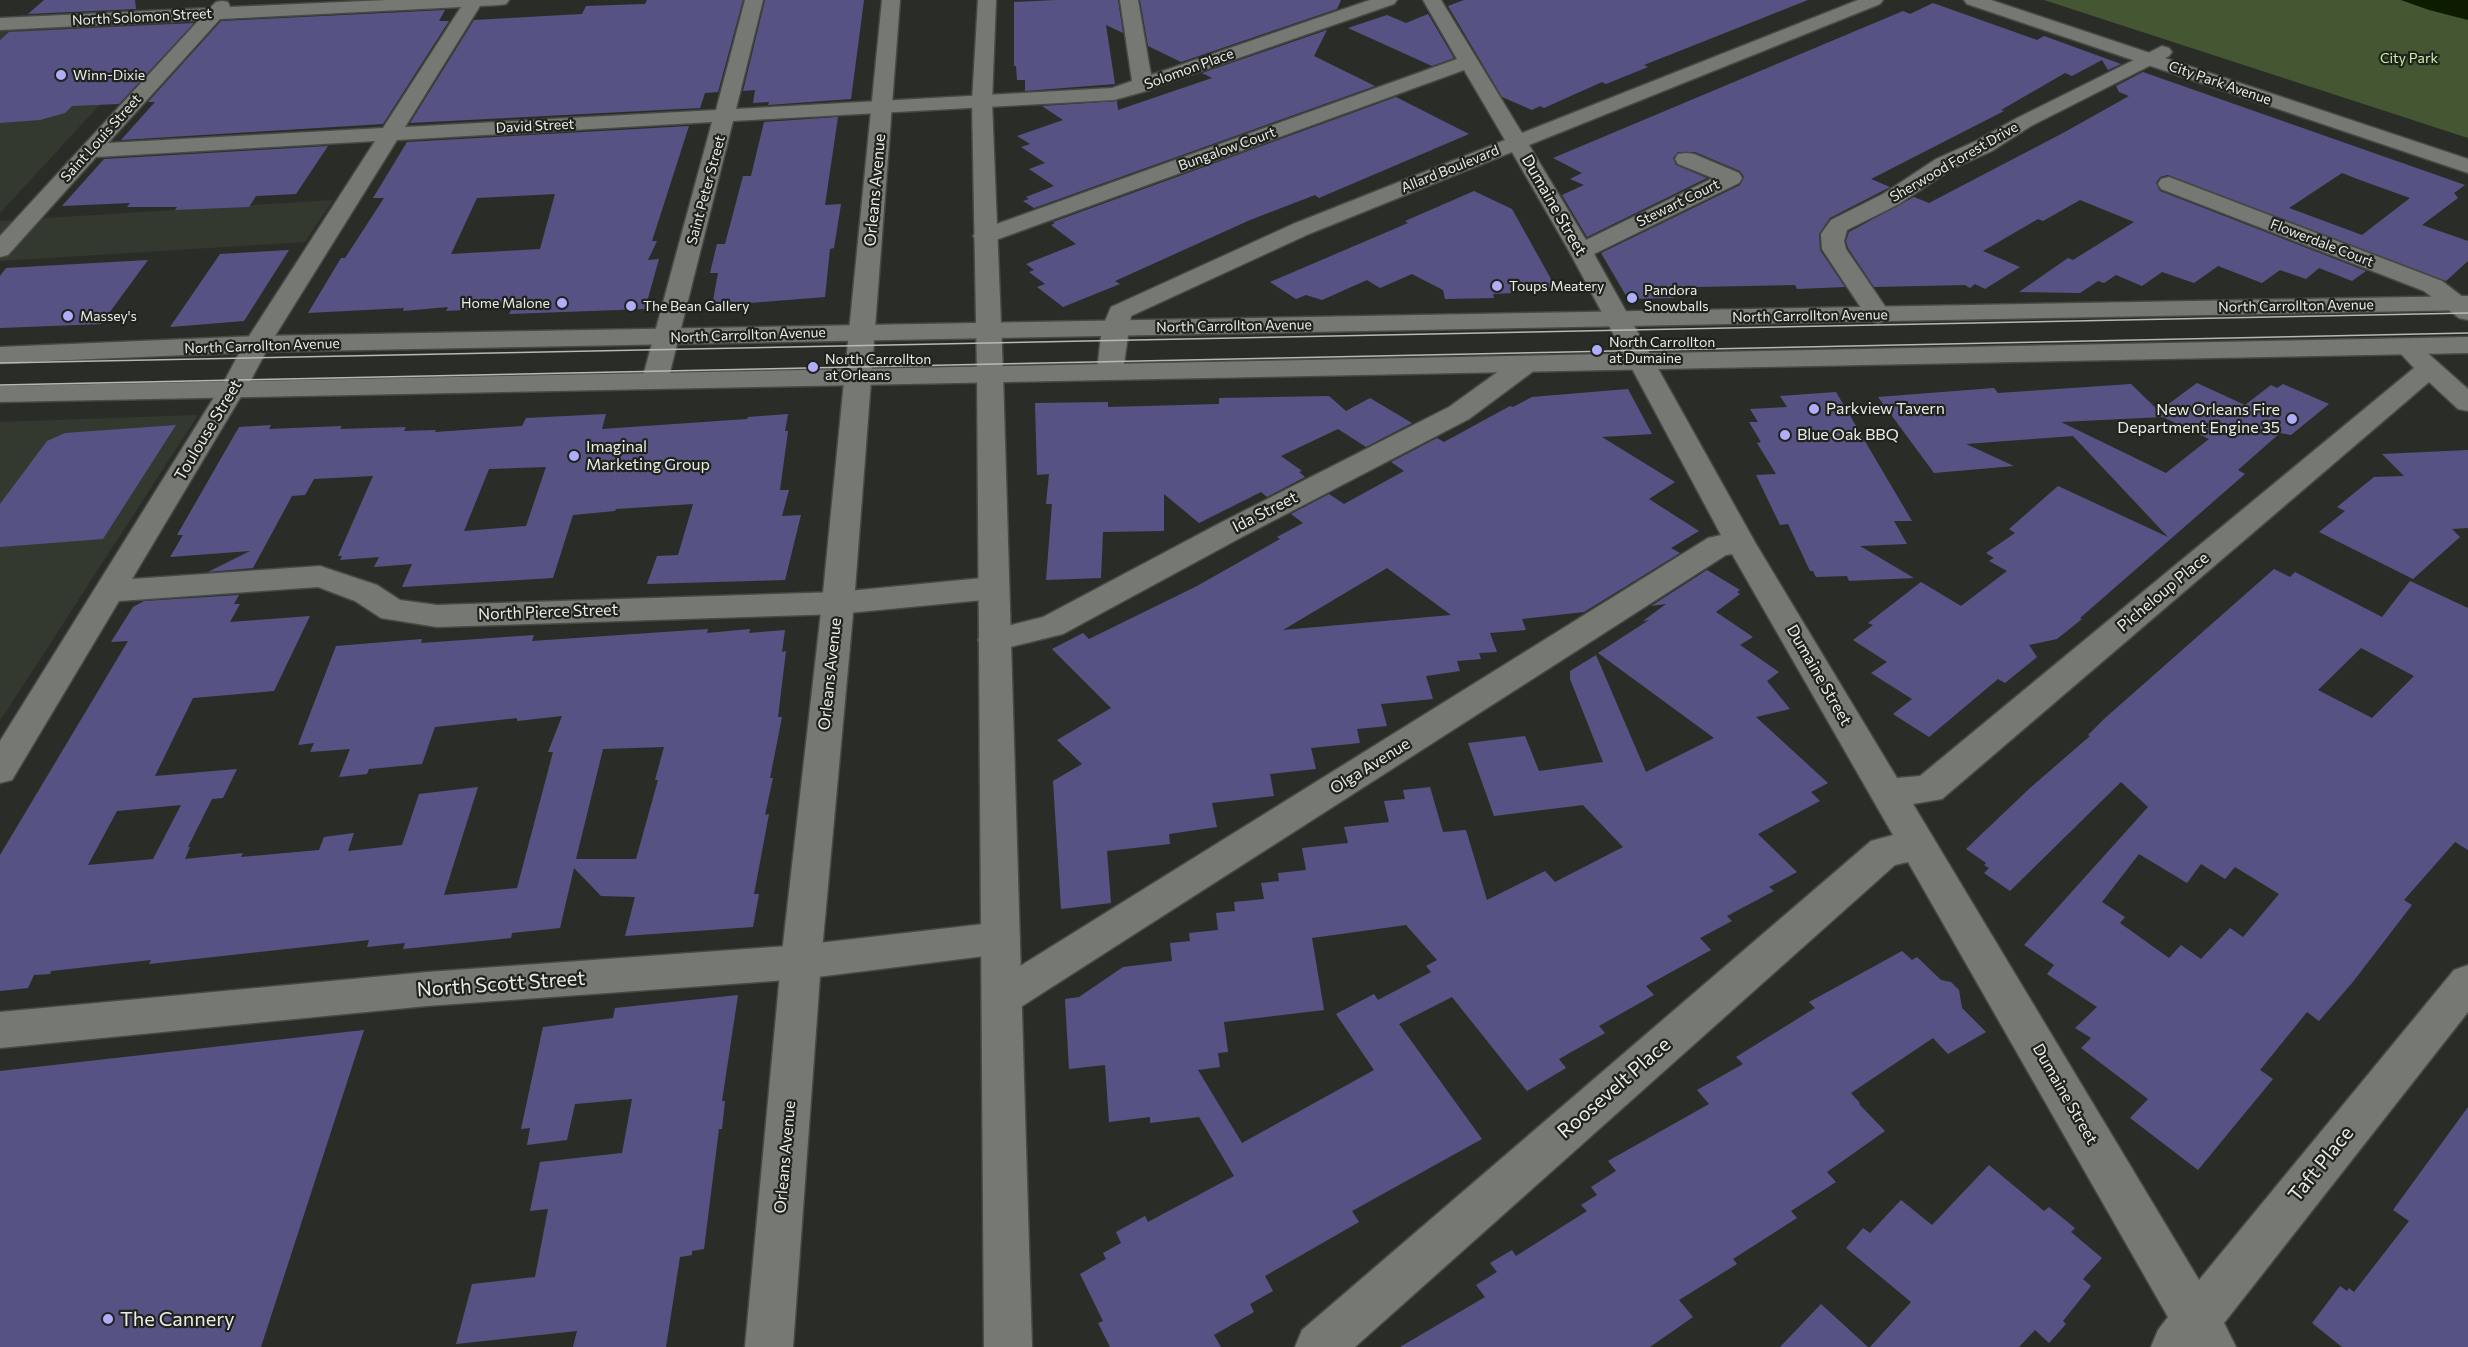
<!DOCTYPE html>
<html>
<head>
<meta charset="utf-8">
<style>
	body { margin:0 }
	canvas { display:block; background:#2a2d27 }
</style>
</head>
<body>
<canvas width="2468" height="1347"></canvas>
<script>
const c = document.querySelector('canvas').getContext('2d');
c.lineJoin = 'round';
function fillPath(path, color) { c.fillStyle = color; c.fill(path, 'evenodd'); }
const shape = rows => new Path2D(rows.map(r => 'M' + r).join(''));
function strokePath(path, color, width, dash) { c.strokeStyle = color; c.lineWidth = width; c.lineCap = dash ? 'butt' : 'round'; c.setLineDash(dash || []); c.stroke(path); }
function write(font, color, halo, rows, align = 'center') {
  c.font = font + ' Commissioner,sans-serif'; c.lineWidth = 4.5; c.setLineDash([]); c.textBaseline = 'middle'; c.strokeStyle = halo; c.fillStyle = color; for (const [text, x, y, turn = 0] of rows) {
    c.save(); c.translate(x, y); c.rotate((+turn || 0) * Math.PI / 180); c.textAlign = isNaN(turn) ? turn : align; if (halo) c.strokeText(text, 0, 0); c.fillText(text, 0, 0); c.restore();
  }
}
fillPath(shape([
	[175,23,0,213,0,30],
	[333,200,305,242,0,261,0,221],
	[198,415,0,721,0,422]
]), '#33392e');
fillPath(shape([
	[2044,0,2468,0,2468,138]
]), '#455633');
fillPath(shape([
	[2401,0,2468,0,2468,20,2429,10]
]), '#0d1c00');
fillPath(shape([
	[44,0,135,0,136,9,28,14],
	[647,0,743,0,718,92,705,93,700,108,410,123,474,20,582,14,586,6,645,4],
	[765,0,864,0,851,99,768,105,769,102,753,103,755,90,743,91],
	[1056,0,1118,0,1123,33,1106,25,1115,84,1025,91,1025,80,1017,80,1016,66,1014,66,1014,2],
	[1140,0,1341,0,1337,9,1181,62,1148,46],
	[1464,0,1808,0,1644,65,1648,67,1606,84,1602,82,1544,108,1540,106,1532,110,1502,97,1448,6],
	[1933,3,2037,40,2044,36,2121,64,2108,70,2102,60,2072,76,2065,73,2001,110,2004,111,1871,179,1890,187,1830,218,1819,234,1820,250,1845,287,1797,289,1795,285,1697,287,1699,291,1670,292,1674,298,1628,299,1601,253,1740,185,1744,177,1740,171,1695,152,1678,152,1673,158,1676,165,1707,178,1587,237,1562,195,1584,185,1570,179,1582,173,1553,158,1903,11,1910,14],
	[445,10,439,21,449,21,383,124,121,140,155,102,148,102,221,21],
	[1428,14,1454,58,1432,66,1348,28,1387,15,1406,23],
	[194,23,119,104,72,106,65,113,40,120,0,123,0,40,9,32],
	[1327,30,1314,56,1375,86,1034,208,1023,201,1029,199,1026,197,1054,186,1029,169,1045,163,1021,147,1030,144,1017,136,1063,120,1042,106,1117,101,1118,110,1212,78,1202,73],
	[2143,72,2465,185,2454,193,2458,198,2422,225,2468,241,2468,261,2446,281,2168,175,2160,177,2156,183,2160,191,2366,271,2352,281,2319,268,2306,279,2280,270,2262,283,2218,266,2194,283,2162,272,2142,286,2116,275,2104,283,2098,281,2080,293,2019,292,2068,258,2073,260,2134,222,2080,200,2043,221,2038,219,1983,251,2020,267,1985,289,1975,284,1970,288,1965,285,1874,287,1848,248,1846,241,1849,232,1914,197,1929,203,2063,133,2129,96,2119,92,2116,86],
	[2342,173,2360,180,2410,198,2362,235,2289,208],
	[1396,97,1469,134,1319,198,1315,195,1250,220,1115,281,1120,284,1063,307,1037,287,1045,284,1029,272,1034,270,1026,264,1076,244,1051,225,1055,223,1053,222],
	[838,117,825,205,841,204,834,248,830,249,825,297,712,306,718,273,710,273,717,244,725,244,743,176,751,176,764,122],
	[689,126,652,241,657,241,648,260,659,259,645,309,509,314,513,307,446,311,448,307,403,311,404,308,308,313,341,258,345,258,384,198,373,198,407,142],
	[555,194,540,249,451,254,477,198],
	[328,146,296,194,256,196,249,207,175,210,177,207,127,207,130,203,62,206,104,159],
	[1474,191,1512,209,1556,288,1510,288,1512,293,1493,294,1494,298,1445,299,1443,290,1412,274,1380,288,1367,280,1322,300,1306,295,1296,299,1270,282,1408,223,1405,221],
	[289,250,244,321,170,327,220,254],
	[148,260,101,324,0,328,0,276,6,268],
	[2197,383,2245,405,2271,385,2277,388,2283,384,2329,404,2291,435,2280,433,2238,470,2245,474,2080,618,2082,619,2057,639,2029,645,2037,657,2005,683,1998,679,1929,737,1893,714,1912,699,1871,673,1887,662,1853,640,1873,625,1868,623,1921,582,1961,606,2007,571,1989,561,1994,558,1986,553,2015,533,2009,529,2058,486,2168,537,2073,436,1966,444,2014,466,1934,473,1878,397,1994,388,1998,393,2131,384,2159,411],
	[2163,417,2209,439,2166,473,2061,422],
	[1628,389,1652,434,1602,437,1675,482,1649,499,1699,531,1671,548,1680,553,1584,612,1522,619,1526,630,1490,633,1497,652,1479,653,1481,659,1457,661,1460,671,1426,676,1433,699,1381,704,1387,726,1357,729,1360,743,1311,748,1316,769,1270,774,1274,796,1212,803,1217,827,1169,834,1170,844,1107,851,1111,903,1061,909,1053,781,1082,764,1057,740,1111,708,1052,649,1083,633,1089,639,1197,586,1280,539,1277,537,1303,523,1291,514,1329,494,1344,504,1404,471,1391,462,1437,438,1444,442,1510,406,1513,407,1532,397],
	[1387,568,1451,615,1283,630],
	[1836,392,1912,521,1894,521,1907,544,1860,546,1914,578,1849,581,1847,576,1816,577,1813,571,1810,571,1788,524,1780,525,1756,475,1776,474,1757,443,1761,442,1749,422,1758,422,1750,409,1787,407,1780,396],
	[1329,396,1346,411,1370,398,1412,423,1366,447,1338,429,1281,456,1302,471,1299,472,1305,477,1267,497,1261,492,1199,523,1164,494,1164,531,1103,532,1101,578,1046,580,1052,504,1046,504,1049,474,1037,475,1035,403,1108,402,1108,407,1219,404,1219,398],
	[606,414,602,429,747,419,748,417,788,414,785,431,788,431,780,490,789,490,782,516,801,515,785,580,647,584,657,556,678,555,693,504,616,509,615,511,573,515,553,578,402,587,412,564,374,567,379,557,340,560,342,556,338,556,373,476,314,479,305,495,292,496,253,568,208,572,250,551,170,557,183,535,177,535,239,427,271,425,269,429,342,426,340,429,406,427,404,431,436,430,435,432,522,426,526,418],
	[546,467,526,526,464,531,489,469],
	[176,425,103,539,0,547,0,504,47,441,65,433],
	[2468,450,2468,528,2452,529,2460,537,2413,579,2319,532,2345,511,2337,507,2374,477,2404,476,2382,454],
	[2274,569,2290,577,2295,572,2382,617,2410,581,2468,608,2468,850,2455,842,2404,900,2412,905,2352,983,2319,1021,2307,1012,2260,1070,2273,1079,2198,1170,2130,1118,2148,1099,2081,1048,2091,1038,2075,1028,2097,1007,2047,974,2054,965,2024,945,2148,807,2121,782,2010,891,1984,873,1989,868,1984,865,1986,863,1966,849,2030,788,2090,736,2088,735,2104,719],
	[2361,648,2414,676,2372,718,2318,690],
	[2139,854,2187,883,2201,864,2225,879,2235,867,2279,894,2243,937,2230,928,2201,959,2181,945,2169,958,2120,923,2125,917,2102,902],
	[1707,570,1740,590,1737,592,1740,594,1716,612,1753,637,1740,645,1779,672,1767,681,1790,709,1756,717,1828,783,1811,792,1820,801,1758,834,1797,872,1769,887,1774,891,1727,916,1732,921,1700,938,1711,950,1646,986,1654,995,1599,1026,1605,1033,1559,1059,1566,1068,1527,1091,1452,997,1399,1024,1482,1139,1352,1211,1359,1222,1265,1276,1273,1291,1250,1304,1254,1312,1214,1335,1221,1347,1110,1347,1098,1323,1103,1321,1080,1274,1106,1259,1103,1253,1121,1243,1116,1232,1145,1216,1148,1222,1234,1176,1199,1117,1150,1123,1150,1117,1109,1122,1105,1065,1069,1069,1065,999,1079,997,1123,967,1172,961,1170,943,1190,941,1189,933,1218,930,1216,913,1235,911,1234,902,1264,899,1261,883,1279,881,1278,873,1306,870,1302,848,1348,843,1344,827,1389,822,1384,801,1405,799,1403,790,1430,787,1443,832,1466,830,1487,900,1545,871,1555,882,1623,847,1583,805,1494,816,1468,743,1525,736,1539,771,1603,762,1570,679,1570,671,1596,655,1646,772,1714,738,1598,653,1649,620,1643,621,1666,604,1651,606],
	[1406,925,1437,960,1426,966,1431,972,1378,1000,1374,994,1336,1014,1374,1070,1242,1143,1198,1070,1220,1067,1218,1053,1228,1052,1224,1022,1324,1010,1312,938],
	[239,595,234,604,240,604,230,622,310,616,274,691,193,698,155,776,237,769,223,798,212,799,188,847,190,847,185,859,243,853,241,857,319,850,324,837,354,833,348,851,402,845,419,794,478,787,444,895,517,888,553,752,548,752,562,716,517,721,517,718,435,727,422,764,369,769,367,774,339,777,350,749,310,752,314,743,298,745,336,646,422,639,421,643,534,635,532,641,708,629,707,633,750,629,749,633,785,630,782,652,786,651,778,717,782,717,770,778,773,778,765,815,769,814,754,894,759,894,753,927,625,936,635,897,601,896,574,868,560,928,512,933,511,938,403,949,405,943,367,947,369,940,149,964,151,960,51,971,50,974,34,975,28,988,0,991,0,855,128,641,111,642,133,607,144,601],
	[664,747,655,780,658,780,636,859,576,859,603,749],
	[181,805,153,859,88,865,117,811],
	[1902,951,1912,960,1917,957,1941,980,1951,982,1959,990,1962,1008,1986,1032,1948,1054,1933,1038,1851,1093,1860,1103,1859,1104,1885,1131,1827,1172,1836,1182,1791,1211,1797,1218,1733,1259,1737,1264,1679,1300,1693,1317,1650,1347,1400,1347,1485,1297,1476,1285,1497,1272,1490,1263,1512,1250,1516,1256,1587,1211,1581,1205,1597,1195,1591,1187,1616,1171,1608,1161,1709,1104,1697,1090,1743,1064,1736,1057,1815,1008,1809,1002],
	[738,995,722,1101,725,1101,722,1129,719,1129,704,1249,692,1251,692,1255,680,1257,666,1347,573,1347,577,1331,456,1344,472,1284,535,1277,548,1209,530,1211,540,1162,622,1153,632,1099,575,1104,567,1140,527,1145,530,1128,521,1129,543,1027,613,1018,615,1008],
	[364,1030,261,1347,0,1347,0,1071],
	[2468,1107,2468,1347,2342,1347,2312,1323,2340,1286,2347,1291,2349,1288,2354,1292,2409,1221,2393,1210],
	[1989,1165,2044,1211,2049,1207,2075,1228,2071,1232,2102,1258,2083,1279,2091,1286,2063,1321,2066,1324,2049,1343,2035,1330,2019,1347,1870,1347,1911,1302,1846,1248,1863,1228,1870,1233,1901,1200,1932,1225],
	[1821,1304,1868,1347,1780,1347]
]), '#565384');
const minor = shape([
	[387,0,509,0,506,4,500,5,480,6,405,127,716,110,745,0,763,0,736,109,1112,88,1132,81,1120,0,1138,0,1151,75,1370,0,1397,0,1394,4,1152,88,1150,90,1114,100,733,121,668,380,664,386,655,388,646,386,642,380,712,122,397,140,270,344,252,378,132,579,320,566,377,585,400,600,437,605,838,592,993,577,1004,581,1009,588,1004,595,993,599,838,614,437,627,381,618,355,601,318,587,119,601,12,780,0,783,0,741,226,378,244,344,375,141,96,157,8,255,0,257,0,236,199,20,0,30,0,18,210,8,216,2,222,1,228,2,230,7,387,0],
	[461,7,383,128,108,143,220,19,461,7],
	[1423,0,1441,0,1522,133,1858,0,1883,0,1880,4,1529,145,1586,240,1713,178,1678,164,1675,159,1678,154,1686,153,1694,154,1739,173,1742,178,1739,183,1594,254,1756,544,1897,778,1920,776,2414,368,2401,354,2405,349,2414,346,2423,349,2468,389,2468,411,2458,409,2429,382,1942,799,1913,804,2199,1280,2454,970,2468,965,2468,1012,2224,1323,2236,1347,2151,1347,2158,1330,2168,1317,1908,862,1895,865,1355,1347,1295,1347,1302,1330,1871,841,1893,835,1732,554,1726,555,1016,1010,1002,1016,988,1010,982,998,988,986,1708,538,1721,535,1569,251,1512,152,1309,234,1131,316,1123,370,1119,376,1110,378,1101,376,1097,370,1102,328,1111,307,1293,224,1505,140,1464,70,993,241,985,243,977,241,973,236,977,231,1457,59,1423,0],
	[2162,46,2169,48,2172,52,2169,56,2031,126,1992,151,1952,169,1899,204,1847,230,1844,241,1846,249,1891,315,1887,320,1878,323,1869,320,1822,249,1821,234,1831,220,1883,194,1936,159,1976,141,2017,118,2162,46],
	[2169,177,2442,281,2468,301,2468,320,2459,318,2424,291,2161,189,2158,184,2161,179,2169,177],
	[1526,356,1535,358,1539,364,1535,370,1469,419,1242,537,1063,634,994,651,983,648,978,640,983,632,1043,617,1220,523,1449,407,1517,358,1526,356],
	[1001,922,1015,926,1020,938,1015,950,1001,954,801,979,427,1006,0,1048,0,1012,427,972,801,945,1001,922]
]);
const tertiary = shape([
	[882,0,900,0,854,603,821,962,793,1347,745,1347,781,962,822,603,882,0],
	[978,0,996,0,992,102,1003,373,1032,1347,984,1347,977,373,972,102,978,0]
]);
const secondary = shape([
	[1964,0,1991,0,2468,159,2468,173,1967,4,1964,0],
	[2468,296,2468,310,257,352,0,363,0,347,257,336,2468,296],
	[2468,337,2468,353,0,402,0,386,2468,337]
]);
strokePath(minor, '#464944', 3);
strokePath(tertiary, '#464944', 3);
strokePath(secondary, '#464944', 3);
fillPath(minor, '#767973');
fillPath(tertiary, '#767973');
fillPath(secondary, '#767973');
strokePath(shape([
	[0,363,2468,313],
	[0,385,2468,333]
]), '#b7b9b4', 1.5);
for (const [x, y, r, color] of [
	[61,75,6,"#b0adfa"],
	[1497,286,6,"#b0adfa"],
	[1632,298,6,"#b0adfa"],
	[562,303,6,"#b0adfa"],
	[631,306,6,"#b0adfa"],
	[68,316,6,"#b0adfa"],
	[1597,350,6,"#b0adfa"],
	[813,367,6,"#b0adfa"],
	[1814,409,6,"#b0adfa"],
	[2292,419,6,"#b0adfa"],
	[1785,435,6,"#b0adfa"],
	[574,456,6,"#b0adfa"],
	[108,1319,6,"#b0adfa"]
]) { const dot = new Path2D(); dot.arc(x, y, r, 0, 2 * Math.PI); c.fillStyle = color; c.fill(dot); strokePath(dot, '#20231d', 2); }
write('14px', '#eaece8', '#20231d', [
	["North Solomon Street",142,17,-3],
	["Solomon Place",1189,69,-20],
	["City Park Avenue",2220,83,19],
	["David Street",535,126,-3],
	["Saint Louis Street",101,138,-48],
	["Bungalow Court",1227,149,-20],
	["Sherwood Forest Drive",1954,162,-30],
	["Allard Boulevard",1450,169,-22],
	["Saint Peter Street",706,190,-75],
	["Stewart Court",1678,203,-26],
	["Flowerdale Court",2322,243,21],
	["North Carrollton Avenue",2296,306,-1],
	["North Carrollton Avenue",1810,316,-1],
	["North Carrollton Avenue",1234,326,-1],
	["North Carrollton Avenue",748,335,-2],
	["North Carrollton Avenue",262,346,-2]
]);
write('14px', '#ccf4a7', '#20231d', [
	["City Park",2409,58]
]);
write('14px', '#eaece8', '#20231d', [
	["Winn-Dixie",73,75],
	["Toups Meatery",1509,286],
	["Pandora",1644,290],
	["Snowballs",1644,306],
	["Home Malone",550,303,"right"],
	["The Bean Gallery",643,306],
	["Massey's",80,316],
	["North Carrollton",1609,342],
	["at Dumaine",1609,358],
	["North Carrollton",825,359],
	["at Orleans",825,375]
], 'left');
write('16px', '#eaece8', '#20231d', [
	["Orleans Avenue",875,190,-85],
	["Dumaine Street",1554,205,60],
	["Toulouse Street",208,430,-59],
	["Ida Street",1265,512,-27],
	["Picheloup Place",2163,592,-40],
	["North Pierce Street",548,612,-2],
	["Orleans Avenue",830,674,-84],
	["Dumaine Street",1819,675,60],
	["Olga Avenue",1370,766,-32],
	["Dumaine Street",2065,1094,60],
	["Orleans Avenue",785,1157,-85]
]);
write('16px', '#eaece8', '#20231d', [
	["Parkview Tavern",1826,409],
	["New Orleans Fire",2280,410,"right"],
	["Department Engine 35",2280,428,"right"],
	["Blue Oak BBQ",1797,435],
	["Imaginal",586,447],
	["Marketing Group",586,465]
], 'left');
write('20px', '#eaece8', '#20231d', [
	["North Scott Street",501,984,-4],
	["Roosevelt Place",1614,1088,-41],
	["Taft Place",2321,1164,-51]
]);
write('20px', '#eaece8', '#20231d', [
	["The Cannery",120,1319]
], 'left');
</script>
</body>
</html>
